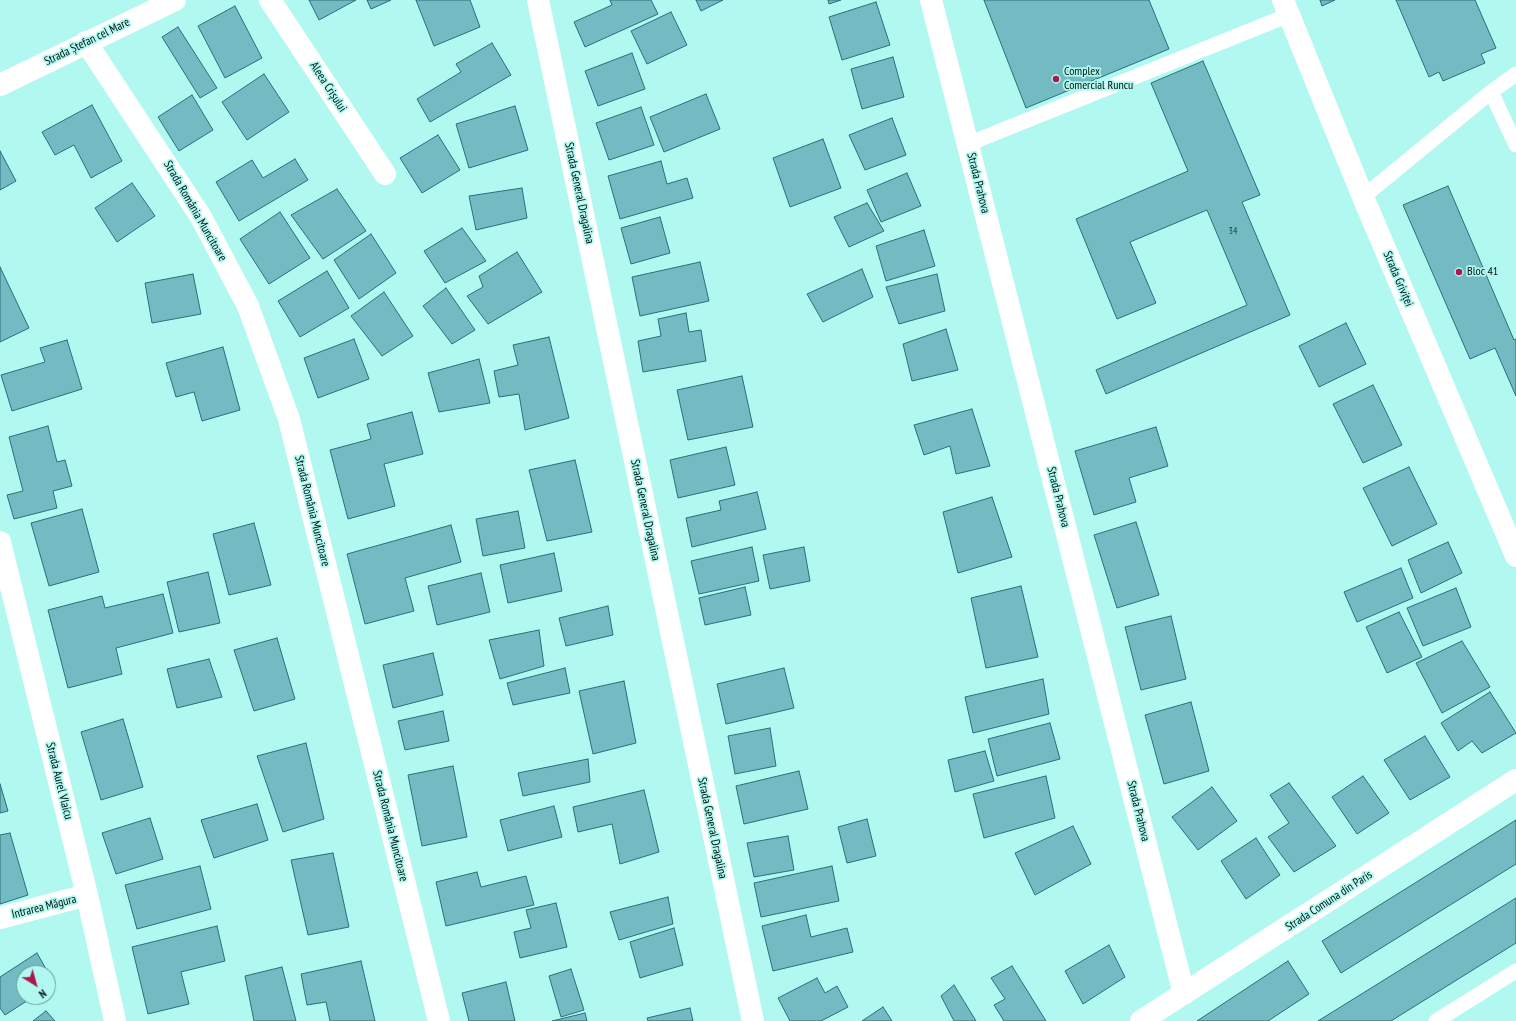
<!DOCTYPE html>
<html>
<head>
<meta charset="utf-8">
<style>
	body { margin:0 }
	#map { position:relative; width:1516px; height:1021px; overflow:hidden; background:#b1f9f0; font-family:"PT Sans Narrow",sans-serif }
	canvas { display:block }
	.north { position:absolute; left:16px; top:965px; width:40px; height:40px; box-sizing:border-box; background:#b1f9f0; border:1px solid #6a9d96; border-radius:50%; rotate:143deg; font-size:11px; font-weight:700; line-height:16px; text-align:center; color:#001210 }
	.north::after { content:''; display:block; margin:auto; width:14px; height:18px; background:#aa184f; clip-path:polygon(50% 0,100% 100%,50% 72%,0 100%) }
</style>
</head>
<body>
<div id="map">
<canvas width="1516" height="1021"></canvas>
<div class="north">N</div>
</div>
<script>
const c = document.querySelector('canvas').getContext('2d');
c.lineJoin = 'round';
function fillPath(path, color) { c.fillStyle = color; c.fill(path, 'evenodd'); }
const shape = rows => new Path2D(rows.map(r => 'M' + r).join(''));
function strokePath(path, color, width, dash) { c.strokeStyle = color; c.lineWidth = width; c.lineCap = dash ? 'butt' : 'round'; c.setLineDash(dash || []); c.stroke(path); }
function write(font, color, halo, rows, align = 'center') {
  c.font = font + ' "PT Sans Narrow",sans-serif'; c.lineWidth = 3.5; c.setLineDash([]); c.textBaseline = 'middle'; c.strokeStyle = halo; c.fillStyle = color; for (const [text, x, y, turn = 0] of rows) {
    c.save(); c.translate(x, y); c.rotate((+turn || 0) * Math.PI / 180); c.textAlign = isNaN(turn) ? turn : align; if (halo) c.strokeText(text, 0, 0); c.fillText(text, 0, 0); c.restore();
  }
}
const building = shape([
	[309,0,356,0,319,20,309,0],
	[367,0,391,0,371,9,367,0],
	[416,0,470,0,480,27,434,46,416,0],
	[610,0,651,0,658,14,585,47,574,22,612,5,610,0],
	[696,0,723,0,701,11,696,0],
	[828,0,841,0,829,4,828,0],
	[984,0,1149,0,1169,49,1026,108,984,0],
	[1320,0,1335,0,1322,6,1320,0],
	[1396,0,1475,0,1496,48,1481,54,1485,63,1443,81,1439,72,1429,77,1396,0],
	[876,2,890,45,842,60,829,17,876,2],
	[235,6,262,58,225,78,198,26,235,6],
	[671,12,687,45,647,64,631,31,671,12],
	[178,27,217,88,200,98,162,37,178,27],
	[492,43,511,75,430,122,417,99,461,72,456,64,492,43],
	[632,53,645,89,598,106,585,71,632,53],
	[893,57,904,97,862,109,851,69,893,57],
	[1203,61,1260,195,1242,202,1290,315,1106,394,1096,370,1247,305,1207,210,1130,242,1156,303,1117,319,1076,219,1188,171,1151,83,1203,61],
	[264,74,289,112,247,140,222,102,264,74],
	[706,94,720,129,664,152,650,117,706,94],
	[192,95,213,130,179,151,158,117,192,95],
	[92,105,122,161,91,178,74,145,55,155,42,132,92,105],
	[515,106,528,150,469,168,456,124,515,106],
	[641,107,654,145,609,160,596,123,641,107],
	[892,118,906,155,865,170,849,135,892,118],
	[438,135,460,170,422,193,400,158,438,135],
	[823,139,841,188,790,207,773,158,823,139],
	[0,151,16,181,0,190,0,151],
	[295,159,308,180,239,221,216,182,252,160,263,178,295,159],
	[661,161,667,184,687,178,693,198,620,219,608,176,661,161],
	[907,173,921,206,881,222,867,190,907,173],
	[132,183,155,216,117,242,95,208,132,183],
	[1448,186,1514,340,1516,339,1516,396,1495,348,1470,359,1403,205,1448,186],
	[522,188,527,218,476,230,469,196,522,188],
	[337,189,366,231,323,259,291,215,337,189],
	[867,203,884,231,849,247,834,217,867,203],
	[280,212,310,258,269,284,240,239,280,212],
	[660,217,670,253,631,264,621,228,660,217],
	[462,228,486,261,445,283,424,251,462,228],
	[924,230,935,266,886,281,876,246,924,230],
	[371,234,396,273,359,299,334,260,371,234],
	[517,252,542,292,488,324,467,296,483,287,479,276,517,252],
	[700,262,709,301,640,316,632,277,700,262],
	[0,267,29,328,0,342,0,267],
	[862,269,873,297,823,322,807,294,862,269],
	[327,271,349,308,300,337,278,301,327,271],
	[193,274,201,314,152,323,145,283,193,274],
	[937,274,945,311,899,324,886,287,937,274],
	[446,288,475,330,452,344,423,306,446,288],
	[384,292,413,336,382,356,351,316,384,292],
	[686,313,689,332,701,330,706,361,643,372,638,341,661,336,658,319,686,313],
	[1346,323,1366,364,1319,387,1299,346,1346,323],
	[946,329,958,370,912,381,903,344,946,329],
	[549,337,569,418,525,430,519,394,499,397,494,371,518,365,513,345,549,337],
	[354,339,369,379,318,398,304,358,354,339],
	[67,340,82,389,12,411,1,375,45,362,40,348,67,340],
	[223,347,240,410,202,421,194,392,176,397,166,363,223,347],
	[479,359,490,403,439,412,428,373,479,359],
	[742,376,753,427,688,440,677,390,742,376],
	[1373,385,1402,445,1363,463,1333,404,1373,385],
	[972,409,990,466,956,474,950,446,924,455,914,425,972,409],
	[412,412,423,454,384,464,395,506,348,519,330,450,371,439,367,424,412,412],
	[48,426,57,462,65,460,72,486,53,491,57,508,14,519,7,495,23,491,9,437,48,426],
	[1156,427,1168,466,1129,478,1136,502,1094,515,1075,451,1156,427],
	[726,447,735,485,678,498,670,460,726,447],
	[575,460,592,532,547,541,529,470,575,460],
	[1409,467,1437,524,1392,546,1363,488,1409,467],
	[757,492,766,529,692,547,686,518,721,510,719,501,757,492],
	[992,497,1012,557,958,573,943,512,992,497],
	[82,509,99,572,49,586,31,523,82,509],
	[518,511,525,548,483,556,476,519,518,511],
	[1136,522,1159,595,1117,608,1094,535,1136,522],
	[254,523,271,585,229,595,213,534,254,523],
	[451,525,461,562,405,578,414,611,365,624,347,554,451,525],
	[1448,542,1462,573,1421,593,1408,560,1448,542],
	[752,547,759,581,699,594,691,561,752,547],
	[804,547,810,581,770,589,763,555,804,547],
	[554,553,562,591,508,603,500,565,554,553],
	[1401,568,1413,598,1357,622,1344,592,1401,568],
	[208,572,220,623,179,632,167,582,208,572],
	[481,573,490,612,437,625,428,586,481,573],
	[1021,586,1038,657,986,668,971,598,1021,586],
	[745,587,751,615,705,625,699,598,745,587],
	[1456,588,1471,627,1423,646,1407,608,1456,588],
	[163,594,173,633,116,648,122,674,68,688,48,610,102,596,105,608,163,594],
	[608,606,613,635,566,646,559,618,608,606],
	[1399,612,1422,657,1387,673,1366,627,1399,612],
	[1171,616,1186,679,1141,690,1125,627,1171,616],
	[539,630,544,666,500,679,489,640,539,630],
	[277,638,295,699,254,711,234,650,277,638],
	[1462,641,1490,687,1442,713,1416,663,1462,641],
	[433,653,443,695,393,708,383,665,433,653],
	[209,659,222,697,177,708,167,669,209,659],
	[565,668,570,693,513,705,507,683,565,668],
	[784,668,794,708,726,724,717,684,784,668],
	[1043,679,1049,714,973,733,965,697,1043,679],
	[624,681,636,743,593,754,579,691,624,681],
	[1490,692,1516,733,1482,753,1472,741,1458,751,1441,723,1490,692],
	[1191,702,1209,771,1164,784,1145,715,1191,702],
	[443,711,449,741,405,750,398,721,443,711],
	[123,719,143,787,101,800,81,732,123,719],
	[1050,723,1060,759,997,776,988,739,1050,723],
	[770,728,776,766,735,774,728,736,770,728],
	[1425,736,1450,777,1410,800,1384,760,1425,736],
	[306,743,324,819,283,832,257,756,306,743],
	[985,751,994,781,955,792,948,760,985,751],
	[588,759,590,782,523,796,518,773,588,759],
	[453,766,467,837,422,846,408,775,453,766],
	[799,771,808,809,744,824,736,786,799,771],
	[1046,776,1055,818,984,838,973,794,1046,776],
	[1363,776,1389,813,1357,834,1332,797,1363,776],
	[1289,783,1336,846,1294,872,1268,837,1289,823,1270,795,1289,783],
	[0,784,8,811,0,813,0,784],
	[1212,787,1237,821,1198,850,1172,817,1212,787],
	[644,790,659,852,620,864,612,824,578,832,573,807,644,790],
	[257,804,268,840,214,858,201,820,257,804],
	[554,806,562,837,508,851,500,820,554,806],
	[150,818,163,859,116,874,102,833,150,818],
	[867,819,876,856,847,863,838,827,867,819],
	[1516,820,1516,864,1341,973,1322,941,1516,820],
	[1073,826,1091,864,1035,895,1015,853,1073,826],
	[10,833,28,895,0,904,0,835,10,833],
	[788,836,794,870,754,877,747,843,788,836],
	[1256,838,1280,875,1246,899,1221,861,1256,838],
	[333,853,349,927,308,935,291,860,333,853],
	[200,866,211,909,137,929,125,885,200,866],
	[832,866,839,901,761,917,754,883,832,866],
	[477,872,481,887,526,876,534,905,446,926,436,882,477,872],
	[668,897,673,924,619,940,610,912,668,897],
	[1516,898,1516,943,1391,1021,1318,1021,1516,898],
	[556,903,567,947,520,958,514,932,531,928,526,910,556,903],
	[806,915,811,937,847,928,853,952,773,971,762,926,806,915],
	[217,926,225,961,181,972,189,1004,148,1014,132,947,217,926],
	[674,928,683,965,640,978,630,942,674,928],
	[1109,945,1125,977,1083,1004,1065,971,1109,945],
	[37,953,54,983,48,987,48,973,24,973,24,997,33,997,5,1015,0,1008,0,977,37,953],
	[361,961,375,1021,330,1021,326,1002,307,1005,301,974,361,961],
	[1288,961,1309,994,1268,1021,1197,1021,1288,961],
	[1012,966,1046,1021,1004,1021,994,1005,1005,999,991,978,1012,966],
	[282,967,296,1021,254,1021,245,976,282,967],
	[571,969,584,1010,561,1017,549,976,571,969],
	[817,978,825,993,837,986,848,1007,821,1021,790,1021,778,998,817,978],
	[506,982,515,1021,469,1021,462,993,506,982],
	[954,985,976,1021,954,1021,941,996,954,985],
	[883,1007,892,1021,862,1021,883,1007],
	[690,1008,693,1021,648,1021,647,1018,690,1008],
	[46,1011,55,1021,33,1021,46,1011],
	[585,1013,587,1021,552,1021,585,1013]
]);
fillPath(building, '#73bac3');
strokePath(building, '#267179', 1);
strokePath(shape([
	[1491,92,1516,145],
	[968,144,1289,15],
	[1363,197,1491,92,1516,74],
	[1436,1021,1516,971]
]), '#fff', 15);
strokePath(shape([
	[270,0,385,174],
	[538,0,753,1021],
	[931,0,1184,994],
	[1283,0,1363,197,1516,556],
	[86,42,201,217,248,306,289,419,439,1021],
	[0,85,175,0],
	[0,542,87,895,115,1021],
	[0,918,87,895],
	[1141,1021,1516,780]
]), '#fff', 22);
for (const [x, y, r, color] of [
	[1056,79,4,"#aa184f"],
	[1459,272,4,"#aa184f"]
]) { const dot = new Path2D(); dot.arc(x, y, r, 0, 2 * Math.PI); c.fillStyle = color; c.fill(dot); strokePath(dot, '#b1f9f0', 1.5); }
write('10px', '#1d3c3d', null, [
	["34",1233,231]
]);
write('12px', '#001210', '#b1f9f0', [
	["Strada Ștefan cel Mare",87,42,-26],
	["Aleea Crișului",328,87,57],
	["Strada Prahova",978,183,76],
	["Strada General Dragalina",579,193,78],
	["Strada România Muncitoare",195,211,60],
	["Strada Griviței",1398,279,67],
	["Strada Prahova",1058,497,76],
	["Strada General Dragalina",645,510,78],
	["Strada România Muncitoare",312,511,76],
	["Strada Aurel Vlaicu",59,781,76],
	["Strada Prahova",1138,811,76],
	["Strada România Muncitoare",390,826,76],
	["Strada General Dragalina",712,828,78],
	["Strada Comuna din Paris",1329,901,-33],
	["Intrarea Măgura",44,907,-14]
]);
write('12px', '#001210', '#b1f9f0', [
	["Complex",1064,72],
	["Comercial Runcu",1064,86],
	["Bloc 41",1467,272]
], 'left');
</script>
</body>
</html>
